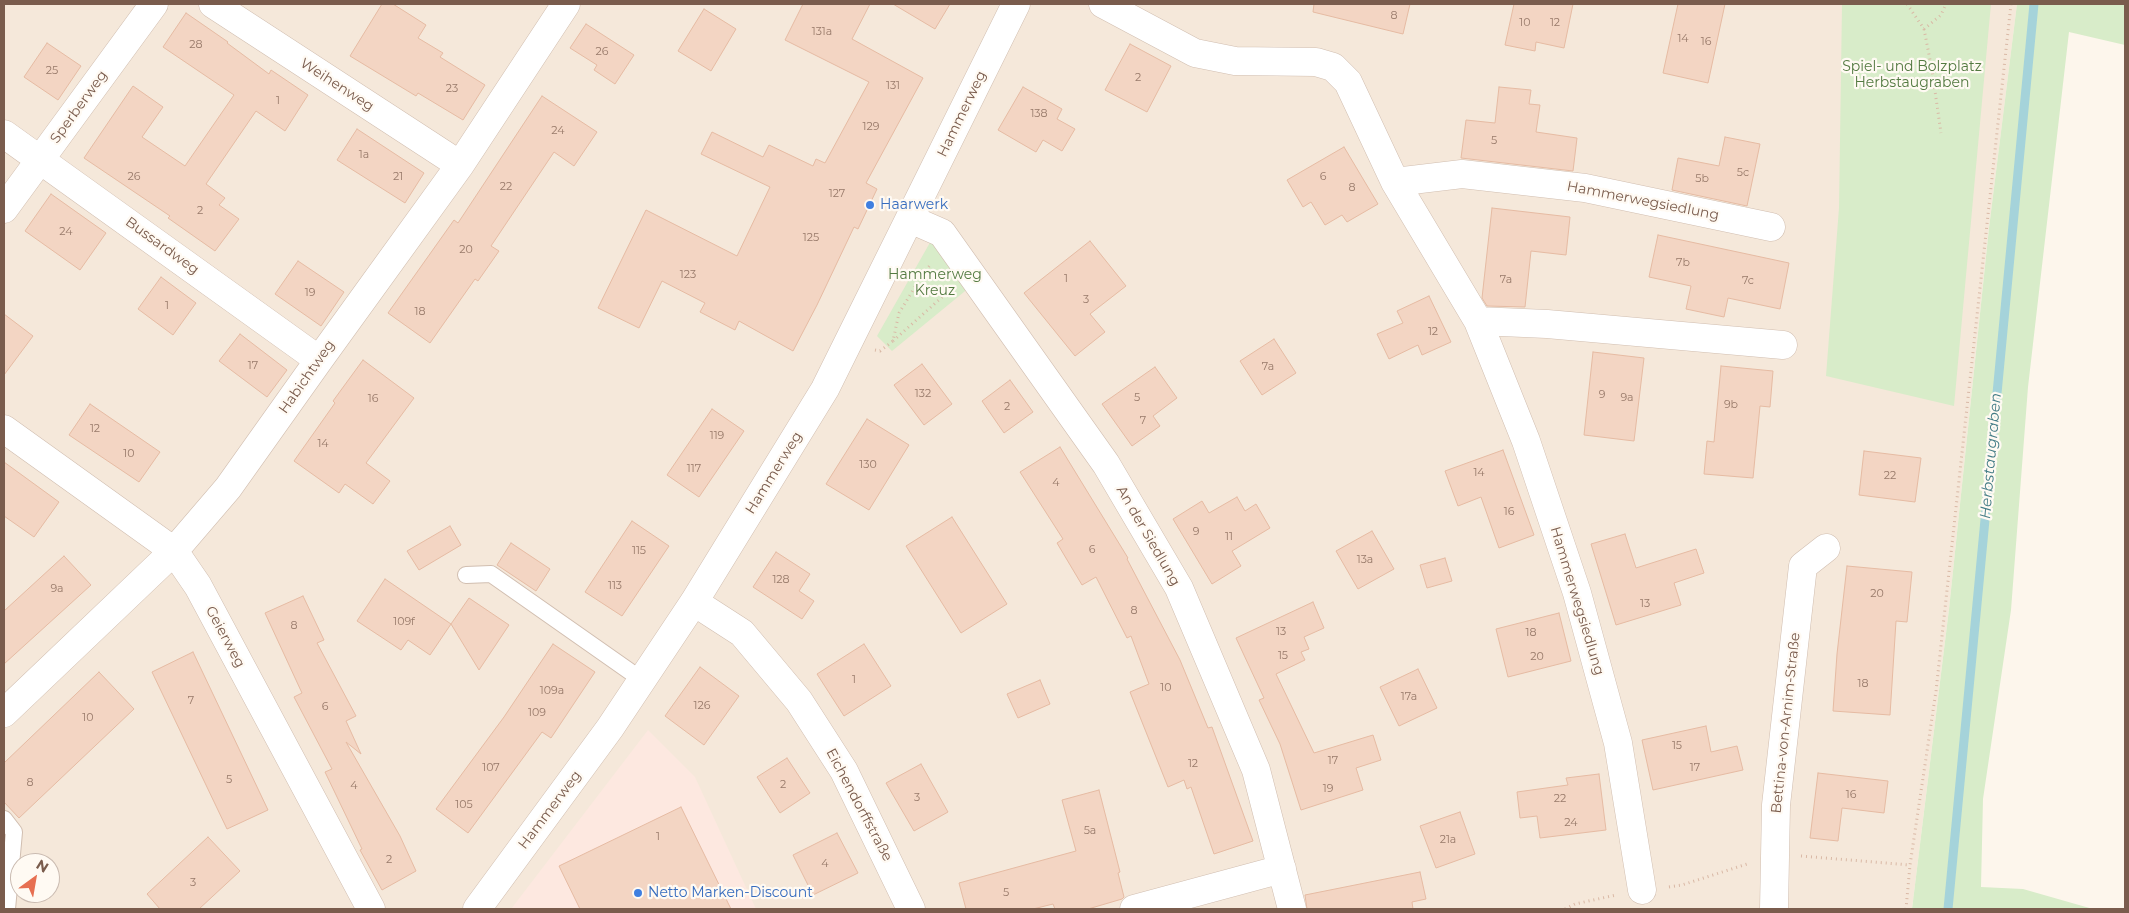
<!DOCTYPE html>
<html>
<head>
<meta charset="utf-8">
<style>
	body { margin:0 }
	#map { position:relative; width:2129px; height:913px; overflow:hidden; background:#fdf6ec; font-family:Montserrat,sans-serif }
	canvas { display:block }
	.frame { position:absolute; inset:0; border:5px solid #7a5c4d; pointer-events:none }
	.north { position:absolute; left:10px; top:853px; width:50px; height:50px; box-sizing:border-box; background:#fffaf3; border:1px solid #cabbb1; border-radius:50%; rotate:32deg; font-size:14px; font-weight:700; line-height:20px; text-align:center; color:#7a5c4d }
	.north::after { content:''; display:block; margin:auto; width:18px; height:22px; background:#e76f51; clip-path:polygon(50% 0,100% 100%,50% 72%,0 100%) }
</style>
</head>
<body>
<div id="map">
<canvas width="2129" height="913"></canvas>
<div class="frame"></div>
<div class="north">N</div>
</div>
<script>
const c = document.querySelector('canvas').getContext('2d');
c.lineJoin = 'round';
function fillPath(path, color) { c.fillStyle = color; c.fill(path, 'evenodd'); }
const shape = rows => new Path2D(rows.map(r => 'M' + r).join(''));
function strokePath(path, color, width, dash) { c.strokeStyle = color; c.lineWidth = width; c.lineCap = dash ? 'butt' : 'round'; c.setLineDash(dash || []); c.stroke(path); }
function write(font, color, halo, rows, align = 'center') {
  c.font = font + ' Montserrat,sans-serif'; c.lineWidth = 4.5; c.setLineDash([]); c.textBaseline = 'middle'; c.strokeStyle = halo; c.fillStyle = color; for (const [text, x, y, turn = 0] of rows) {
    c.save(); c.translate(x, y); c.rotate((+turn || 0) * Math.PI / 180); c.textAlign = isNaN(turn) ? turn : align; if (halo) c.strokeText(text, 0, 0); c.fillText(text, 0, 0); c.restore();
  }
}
fillPath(shape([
	[4,4,2017,4,1989,228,1949,609,1912,909,4,909],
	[20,863,50,863,50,893,20,893]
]), '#f5e8da');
fillPath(shape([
	[648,730,695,777,756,909,511,909]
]), '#fde8e0');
fillPath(shape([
	[1842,4,1991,4,1954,406,1826,376,1839,208],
	[2017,4,2125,4,2125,45,2069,32,2028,387,2011,610,1983,799,1981,887,2023,889,2093,909,1912,909,1949,609,1989,228],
	[932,239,970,287,892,351,877,336]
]), '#d8ecc9');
strokePath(shape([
	[1948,909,2034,4]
]), '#a5d3da', 9);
const building = shape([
	[382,4,393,4,426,25,418,38,443,53,440,57,485,85,463,120,418,93,416,96,350,56,382,4],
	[803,4,870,4,852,39,923,78,866,183,877,189,858,229,854,227,817,305,793,351,739,321,735,330,700,312,705,303,662,281,639,328,598,308,646,210,737,256,770,187,701,154,712,132,763,157,769,145,813,166,816,159,825,163,869,82,785,40,803,4],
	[893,4,950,4,935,29,893,4],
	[1314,4,1410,4,1403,34,1313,12,1314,4],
	[1514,4,1573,4,1564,48,1536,42,1535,51,1505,45,1514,4],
	[1678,4,1725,4,1708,83,1663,73,1678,4],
	[704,9,736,29,711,71,678,51,704,9],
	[186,13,228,42,227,43,269,74,271,70,308,95,285,131,256,111,206,184,225,198,219,205,239,219,215,251,168,218,170,216,84,158,133,86,163,107,142,137,185,166,234,95,163,47,186,13],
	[586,24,634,55,615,84,594,70,597,65,570,48,586,24],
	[47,43,81,66,58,100,24,77,47,43],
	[1130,44,1171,66,1147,112,1105,90,1130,44],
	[1023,87,1062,109,1057,119,1075,129,1062,151,1043,140,1036,152,998,130,1023,87],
	[1499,87,1531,90,1529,104,1540,105,1536,132,1577,138,1573,171,1461,158,1466,120,1495,123,1499,87],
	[542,96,597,132,574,166,554,152,491,246,499,251,478,281,475,279,430,343,388,313,454,220,458,223,542,96],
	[357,129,424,173,405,203,337,160,357,129],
	[1725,137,1760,144,1747,206,1672,190,1678,158,1719,166,1725,137],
	[1344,147,1378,204,1347,222,1342,215,1325,225,1311,202,1303,207,1287,180,1344,147],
	[51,194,106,233,80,270,25,231,51,194],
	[1492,208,1570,217,1566,255,1531,251,1525,307,1487,306,1482,298,1492,208],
	[1658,235,1789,263,1780,309,1728,298,1724,317,1686,309,1691,286,1649,277,1658,235],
	[1090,241,1126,286,1090,314,1105,332,1075,356,1024,293,1090,241],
	[298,261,344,292,321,326,275,294,298,261],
	[161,277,196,303,173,335,138,309,161,277],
	[1429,296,1451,342,1422,355,1418,345,1389,359,1377,334,1403,323,1397,311,1429,296],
	[4,314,33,336,4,375,4,314],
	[240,334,287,370,267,397,219,361,240,334],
	[1274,339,1296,373,1262,395,1240,361,1274,339],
	[1593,352,1644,358,1634,441,1584,435,1593,352],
	[363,360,414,398,366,463,390,481,373,504,345,484,339,493,294,461,335,403,333,401,363,360],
	[922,364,952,404,924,425,894,385,922,364],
	[1721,366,1773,371,1770,407,1760,406,1753,478,1704,474,1707,441,1714,442,1721,366],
	[1155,367,1177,398,1153,416,1160,426,1132,446,1102,404,1155,367],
	[1010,380,1033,412,1004,433,982,401,1010,380],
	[90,404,160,452,139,482,69,435,90,404],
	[712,409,744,431,699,497,667,475,712,409],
	[867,419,909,445,869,510,826,484,867,419],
	[1060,447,1128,558,1127,559,1180,660,1208,728,1212,727,1253,841,1214,854,1191,787,1187,789,1184,780,1168,787,1130,692,1149,684,1131,636,1127,638,1096,577,1082,585,1057,543,1063,539,1020,472,1060,447],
	[1503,450,1534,535,1499,548,1481,497,1458,506,1445,471,1503,450],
	[1864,451,1921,458,1915,502,1859,495,1864,451],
	[4,462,59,502,34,537,4,516,4,462],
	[1237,497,1245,511,1256,504,1270,528,1232,551,1241,566,1212,584,1173,519,1202,501,1209,513,1237,497],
	[952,517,1007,604,961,633,906,546,952,517],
	[632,521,669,546,622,616,585,592,632,521],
	[450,526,461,545,419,570,407,551,450,526],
	[1372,531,1394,569,1358,589,1336,551,1372,531],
	[1625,534,1636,568,1696,549,1704,573,1674,583,1681,605,1616,625,1591,544,1625,534],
	[511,543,550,569,536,591,497,565,511,543],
	[776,552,810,574,799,591,814,601,802,619,753,587,776,552],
	[64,556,91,585,4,664,4,611,64,556],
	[1445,558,1452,581,1427,588,1420,565,1445,558],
	[1847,566,1912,572,1907,622,1896,621,1890,715,1833,711,1837,654,1847,566],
	[385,579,451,624,469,598,509,625,479,670,451,624,430,655,408,640,401,650,357,621,385,579],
	[303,596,324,640,317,643,356,716,346,721,361,754,346,742,400,836,416,871,382,890,360,850,362,849,325,772,332,769,294,697,302,693,265,613,303,596],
	[1313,602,1324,628,1304,637,1309,649,1301,652,1305,660,1276,674,1314,753,1373,735,1381,760,1356,768,1363,790,1301,810,1280,744,1259,700,1264,698,1236,638,1313,602],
	[1559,613,1571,661,1508,677,1496,629,1559,613],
	[553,644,595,672,551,738,542,732,468,833,436,809,504,717,553,644],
	[864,644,891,686,844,716,817,674,864,644],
	[193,652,268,810,227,829,152,672,193,652],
	[700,667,739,696,704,745,665,716,700,667],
	[1418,669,1437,708,1399,726,1380,687,1418,669],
	[99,672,134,709,19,818,4,802,4,763,99,672],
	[1040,680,1050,704,1018,718,1007,694,1040,680],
	[1706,726,1711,752,1737,746,1743,770,1653,790,1642,740,1706,726],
	[787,758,810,793,780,813,757,777,787,758],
	[921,764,948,812,914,831,886,783,921,764],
	[1818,773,1888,781,1884,813,1842,808,1838,841,1810,838,1818,773],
	[1599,774,1606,830,1540,838,1537,816,1520,818,1517,792,1568,785,1566,778,1599,774],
	[1099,790,1120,872,1118,873,1124,897,1122,899,1088,909,1055,909,1053,904,1033,909,966,909,959,883,1076,851,1062,800,1099,790],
	[681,807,731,909,580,909,559,866,681,807],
	[1460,812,1475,854,1436,868,1420,826,1460,812],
	[837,833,858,873,813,895,793,855,837,833],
	[208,837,240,871,199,909,160,909,147,894,208,837],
	[1420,872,1426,899,1412,902,1413,909,1307,909,1305,895,1420,872]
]);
fillPath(building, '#f3d5c3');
strokePath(building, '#e6bba3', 1);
const service = shape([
	[466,575,491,574,642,680],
	[4,819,14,832,7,909]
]);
const minor = shape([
	[213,4,460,165],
	[1103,4,1195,53,1235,61,1316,62,1333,67,1348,82,1395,182,1478,321,1526,441,1577,593,1618,743,1642,890],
	[4,134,319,360],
	[1395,182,1462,174,1585,188,1771,227],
	[4,209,154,4],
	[910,219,942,233,1106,464,1179,588,1256,770,1292,909],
	[1478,321,1547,324,1783,345],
	[4,429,174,551,198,586,371,909],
	[694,602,742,633,799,701,844,771,911,909],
	[4,713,174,551,228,488,319,360,460,165,566,4],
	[477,909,610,728,694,602,825,389,1016,4],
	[1134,909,1282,869],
	[1774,909,1776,805,1803,566,1826,548]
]);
strokePath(service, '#d1beb0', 18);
strokePath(minor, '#d1beb0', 29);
strokePath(shape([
	[1907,4,1924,29,1941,15,1946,4],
	[1924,29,1932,70,1941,133],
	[893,341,950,290],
	[875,350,880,351,893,341,899,313,923,274,931,264],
	[1801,856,1910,865],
	[1669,887,1682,885,1747,864],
	[1565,909,1575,904,1616,895],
	[1906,909,1910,865,1936,691,2011,4]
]), '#d9b8a5', 3, [1, 4]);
strokePath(service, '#fff', 16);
strokePath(minor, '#fff', 28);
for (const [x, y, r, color] of [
	[870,205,5,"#3f7fe0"],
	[638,893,5,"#3f7fe0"]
]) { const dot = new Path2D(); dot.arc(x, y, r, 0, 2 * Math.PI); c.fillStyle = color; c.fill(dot); strokePath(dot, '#fffaf3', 2); }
write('11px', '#987a6a', null, [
	["8",1394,16],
	["10",1525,23],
	["12",1555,23],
	["131a",822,32],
	["14",1683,39],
	["16",1706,42],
	["28",196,45],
	["26",602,52],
	["25",52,71],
	["2",1138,78],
	["131",893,86],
	["23",452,89],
	["1",278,101],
	["138",1039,114],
	["129",871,127],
	["24",558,131],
	["5",1494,141],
	["1a",364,155],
	["5c",1743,173],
	["26",134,177],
	["21",398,177],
	["6",1323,177],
	["5b",1702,179],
	["22",506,187],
	["8",1352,188],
	["127",837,194],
	["2",200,211],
	["24",66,232],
	["125",811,238],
	["20",466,250],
	["7b",1683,263],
	["123",688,275],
	["1",1066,279],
	["7a",1506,280],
	["7c",1748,281],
	["19",310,293],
	["3",1086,300],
	["1",167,306],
	["18",420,312],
	["12",1433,332],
	["17",253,366],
	["7a",1268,367],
	["132",923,394],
	["9",1602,395],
	["5",1137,398],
	["9a",1627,398],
	["16",373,399],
	["9b",1731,405],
	["2",1007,407],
	["7",1143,421],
	["12",95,429],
	["119",717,436],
	["14",323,444],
	["10",129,454],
	["130",868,465],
	["117",694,469],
	["14",1479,473],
	["22",1890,476],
	["4",1056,483],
	["16",1509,512],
	["9",1196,532],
	["11",1229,537],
	["6",1092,550],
	["115",639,551],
	["13a",1365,560],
	["128",781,580],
	["113",615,586],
	["9a",57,589],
	["20",1877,594],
	["13",1645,604],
	["8",1134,611],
	["109f",404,622],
	["8",294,626],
	["13",1281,632],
	["18",1531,633],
	["15",1283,656],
	["20",1537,657],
	["1",854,680],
	["18",1863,684],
	["10",1166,688],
	["109a",552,691],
	["17a",1409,697],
	["7",191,701],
	["126",702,706],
	["6",325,707],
	["109",537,713],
	["10",88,718],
	["15",1677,746],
	["17",1333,761],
	["12",1193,764],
	["107",491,768],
	["17",1695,768],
	["5",229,780],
	["8",30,783],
	["2",783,785],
	["4",354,786],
	["19",1328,789],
	["16",1851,795],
	["3",917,798],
	["22",1560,799],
	["105",464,805],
	["24",1571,823],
	["5a",1090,831],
	["1",658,837],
	["21a",1448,840],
	["2",389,860],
	["4",825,864],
	["3",193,883],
	["5",1006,893]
]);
write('14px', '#537a41', '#fffaf3', [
	["Spiel- und Bolzplatz",1912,67],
	["Herbstaugraben",1912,83],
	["Hammerweg",935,275],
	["Kreuz",935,291]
]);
write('14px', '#7a5c4d', '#fffaf3', [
	["Weihenweg",337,85,33],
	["Sperberweg",79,107,-54],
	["Hammerweg",962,114,-64],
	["Hammerwegsiedlung",1643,201,11],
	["Bussardweg",162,246,36],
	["Habichtweg",307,377,-55],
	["Hammerweg",774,473,-58],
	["An der Siedlung",1148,536,60],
	["Hammerwegsiedlung",1577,601,73],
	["Geierweg",225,637,62],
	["Bettina-von-Arnim-Straße",1786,723,-84],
	["Eichendorffstraße",859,805,62],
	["Hammerweg",550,810,-53]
]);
write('14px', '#366cbe', '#fffaf3', [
	["Haarwerk",880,205],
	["Netto Marken-Discount",648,893]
], 'left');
write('italic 15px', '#437c86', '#fffaf3', [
	["Herbstaugraben",1991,456,-85]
]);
</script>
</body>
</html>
